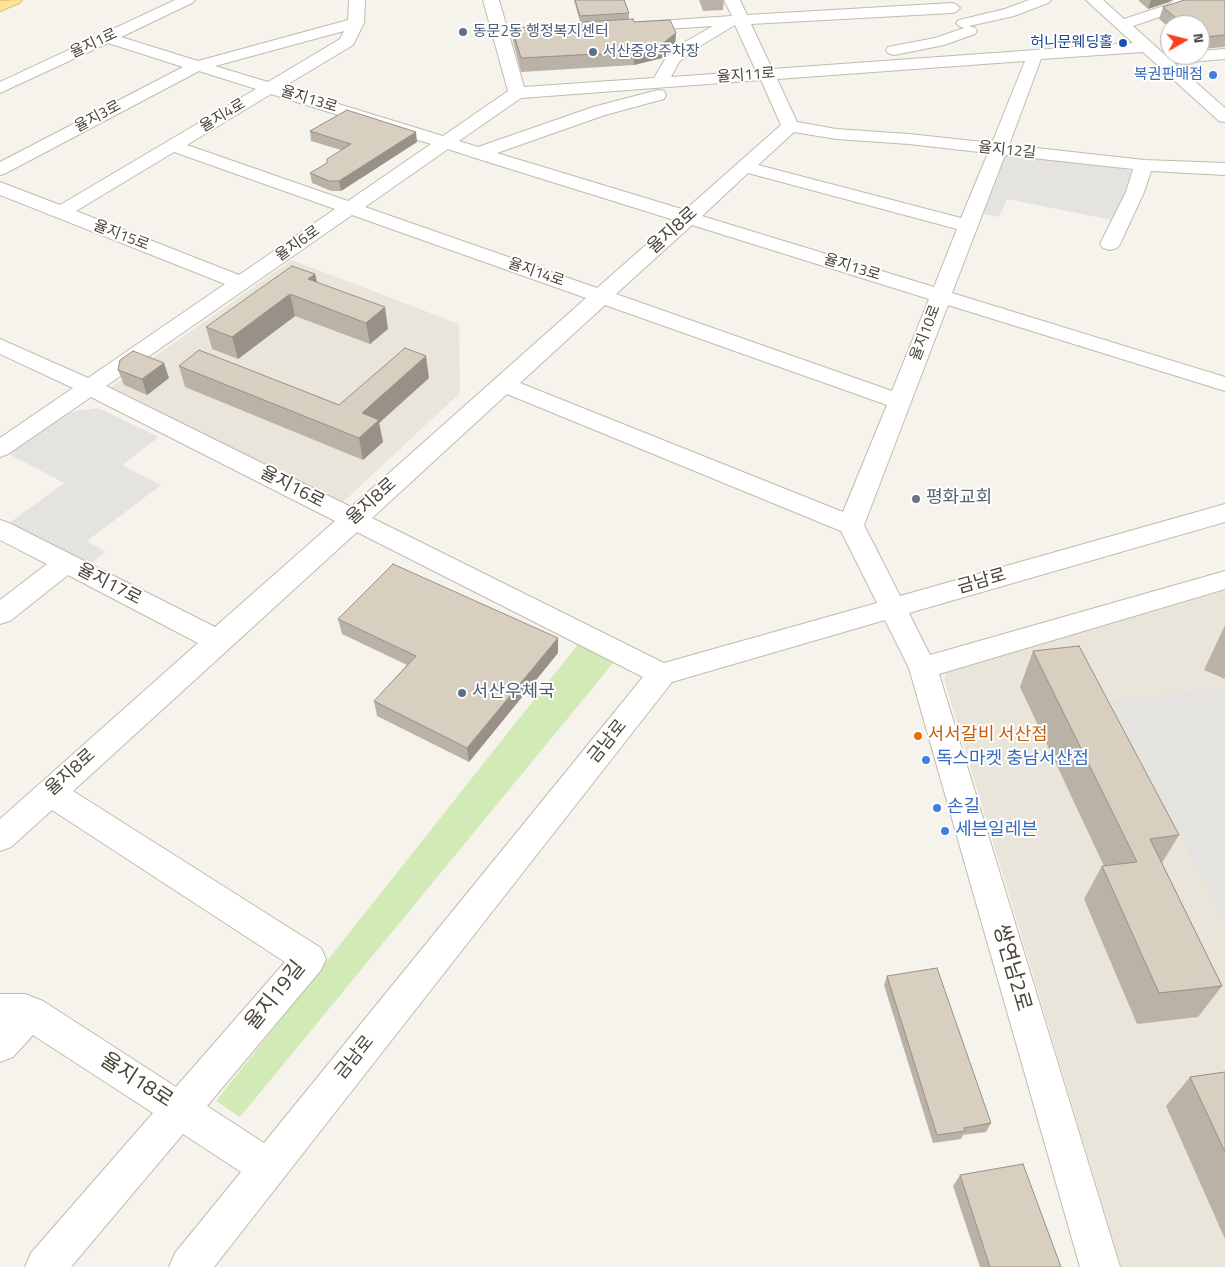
<!DOCTYPE html>
<html>
<head>
<meta charset="utf-8">
<style>
	body { margin:0 }
	#map { position:relative; width:1225px; height:1267px; overflow:hidden; background:#f6f3ec; font-family:"Titillium Web",sans-serif }
	canvas { display:block }
	.north { position:absolute; left:1160px; top:15px; width:50px; height:50px; box-sizing:border-box; background:#fff; border:1px solid #b7b4b0; border-radius:50%; rotate:82deg; font-size:14px; font-weight:700; line-height:20px; text-align:center; color:#4b4439 }
	.north::after { content:''; display:block; margin:auto; width:18px; height:22px; background:#fc3f1d; clip-path:polygon(50% 0,100% 100%,50% 72%,0 100%) }
</style>
</head>
<body>
<div id="map">
<canvas width="1225" height="1267"></canvas>
<div class="north">N</div>
</div>
<script>
const c = document.querySelector('canvas').getContext('2d');
c.lineJoin = 'round';
function fillPath(path, color) { c.fillStyle = color; c.fill(path, 'evenodd'); }
const shape = rows => new Path2D(rows.map(r => 'M' + r).join(''));
function strokePath(path, color, width, dash) { c.strokeStyle = color; c.lineWidth = width; c.lineCap = dash ? 'butt' : 'round'; c.setLineDash(dash || []); c.stroke(path); }
function write(font, color, halo, rows, align = 'center') {
  c.font = font + ' "Titillium Web","Noto Sans KR",sans-serif'; c.lineWidth = 4; c.setLineDash([]); c.textBaseline = 'middle'; c.strokeStyle = halo; c.fillStyle = color; for (const [text, x, y, turn = 0] of rows) {
    c.save(); c.translate(x, y); c.rotate((+turn || 0) * Math.PI / 180); c.textAlign = isNaN(turn) ? turn : align; if (halo) c.strokeText(text, 0, 0); c.fillText(text, 0, 0); c.restore();
  }
}
fillPath(shape([
	[292,260,459,324,460,393,343,502,110,388],
	[1225,588,1225,1267,1121,1267,944,679,947,671]
]), '#eae5da');
fillPath(shape([
	[579,643,614,662,240,1117,216,1101]
]), '#d2eab5');
fillPath(shape([
	[999,152,1121,167,1132,172,1129,190,1112,220,1007,199,999,217,977,213],
	[98,408,159,437,122,465,161,485,87,541,106,552,87,566,8,524,64,483,5,452,63,413],
	[1222,688,1225,693,1225,923,1110,701]
]), '#e5e3e0');
const minor = shape([
	[175,0,195,0,192,3,121,37,198,61,348,20,349,0,365,0,364,23,353,45,283,87,443,136,508,91,483,0,499,0,524,87,654,78,667,56,683,43,713,26,634,31,629,29,626,26,629,23,732,16,724,0,740,0,747,15,952,3,957,5,960,8,957,11,952,13,751,24,772,69,1133,43,1086,0,1103,0,1124,19,1170,4,1174,0,1191,0,1180,10,1133,26,1164,54,1200,55,1200,51,1225,49,1225,59,1174,63,1225,108,1225,122,1219,121,1143,52,1041,59,1009,145,1144,160,1225,163,1225,175,1151,171,1144,192,1120,244,1117,248,1110,250,1103,248,1100,244,1126,192,1133,169,1005,155,952,293,1225,377,1225,391,948,305,864,525,900,596,1225,504,1225,522,909,613,930,655,1225,571,1225,589,939,674,1120,1267,1080,1267,909,668,885,620,672,682,214,1267,169,1267,175,1253,241,1172,183,1134,71,1267,25,1267,31,1253,153,1113,33,1035,13,1057,0,1062,0,994,25,994,43,1001,176,1087,285,962,52,810,11,847,0,851,0,819,198,643,68,575,10,621,0,624,0,600,47,564,0,540,0,520,9,523,215,627,335,521,91,397,8,454,0,457,0,438,73,388,0,354,0,339,88,378,225,284,0,195,0,182,60,205,256,89,199,71,6,173,0,175,0,162,183,67,108,43,0,93,0,82,175,0],
	[735,25,756,71,671,77,679,62,695,49,735,25],
	[344,31,340,39,268,82,215,66,344,31],
	[1025,61,992,143,909,134,836,129,797,122,777,79,1025,61],
	[761,80,781,125,685,210,497,153,605,115,664,99,666,95,664,91,658,90,593,107,478,147,459,141,521,98,761,80],
	[271,94,431,144,348,201,187,145,271,94],
	[794,132,836,139,909,144,988,153,961,218,758,165,794,132],
	[448,149,472,157,674,220,597,288,365,207,448,149],
	[174,152,335,209,239,275,76,211,174,152],
	[748,173,957,229,934,287,702,216,748,173],
	[352,215,586,298,351,507,106,386,352,215],
	[692,225,929,299,892,391,616,294,692,225],
	[605,305,887,405,843,512,520,383,605,305],
	[507,394,841,531,877,603,664,663,372,518,507,394],
	[357,532,643,677,264,1143,207,1106,321,970,326,959,321,948,73,791,357,532],
	[1029,0,1051,0,1048,3,1014,16,969,26,975,28,977,31,975,34,944,45,894,55,888,53,886,50,888,47,935,38,964,28,959,26,956,23,959,20,1005,9,1029,0]
]);
const major = shape([
	[22,0,19,3,0,11,0,1,22,0]
]);
strokePath(minor, '#c2bbae', 2);
strokePath(major, '#e6c16a', 2);
fillPath(minor, '#fff');
fillPath(major, '#ffe39c');
fillPath(shape([
	[574,0,624,0,629,13,629,19,675,47,662,58,634,65,521,72,513,41,512,28,583,24,583,22,580,22],
	[699,0,724,0,723,10,703,11],
	[1139,0,1172,0,1169,2,1148,9,1139,1],
	[1225,0,1225,47,1200,49,1200,25,1170,25,1170,28,1159,19,1163,7],
	[310,131,417,142,341,191,331,191,312,183,310,173,327,163,341,150,311,141],
	[315,274,317,283,388,329,370,344,295,316,238,359,212,349,206,327],
	[179,366,339,405,429,378,379,423,383,442,363,460,185,387],
	[118,370,169,378,147,395,124,385],
	[338,619,558,638,558,653,469,762,377,716,374,701,407,665,342,634],
	[1225,625,1225,679,1204,670],
	[1033,651,1179,835,1162,863,1222,986,1198,1017,1137,1024,1084,899,1102,866,1104,866,1020,687],
	[887,976,991,1123,986,1132,963,1135,961,1139,933,1143,884,985],
	[1225,1072,1225,1239,1166,1106,1190,1077],
	[960,1175,1061,1267,980,1267,953,1186]
]), '#bab2a6');
fillPath(shape([
	[1151,0,1172,0,1169,2,1148,9],
	[676,33,675,47,662,58,634,65,634,52],
	[416,132,417,142,341,191,339,181],
	[315,274,320,295,308,279],
	[290,294,295,316,238,359,232,337],
	[385,307,388,329,370,344,366,323],
	[426,356,429,378,379,423,383,442,363,460,359,438,362,413],
	[164,363,169,378,147,395,142,379],
	[558,638,558,653,469,762,467,748]
]), '#979187');
const building = shape([
	[575,0,624,0,629,13,580,16,575,0],
	[1184,0,1225,0,1225,35,1204,37,1202,41,1200,39,1200,25,1184,25,1163,7,1184,0],
	[633,19,634,22,670,20,676,33,662,44,634,52,521,58,512,28,583,24,583,22,633,19],
	[347,110,416,132,339,181,329,181,310,173,327,163,327,159,351,144,310,131,347,110],
	[292,266,315,274,308,279,385,307,366,323,290,294,232,337,206,327,292,266],
	[405,348,426,356,362,413,379,420,359,438,179,366,199,350,339,405,405,348],
	[133,351,164,363,142,379,118,370,120,360,133,351],
	[393,564,558,638,467,748,374,701,416,656,338,619,393,564],
	[1079,646,1179,835,1150,839,1222,986,1159,993,1102,866,1137,862,1033,651,1079,646],
	[937,968,991,1123,964,1128,965,1131,937,1135,887,976,937,968],
	[1225,1072,1225,1152,1190,1077,1225,1072],
	[1023,1164,1061,1267,990,1267,960,1175,1023,1164]
]);
fillPath(building, '#d8cfc1');
strokePath(building, '#979187', 1);
for (const [x, y, r, color] of [
	[463,32,5,"#5c6f8a"],
	[1123,43,5,"#1a4fb4"],
	[593,52,5,"#5c6f8a"],
	[1213,75,5,"#3f7fe0"],
	[916,499,5,"#6b7280"],
	[462,693,5,"#5c6f8a"],
	[918,736,5,"#e8710a"],
	[926,760,5,"#3f7fe0"],
	[937,808,5,"#3f7fe0"],
	[945,831,5,"#3f7fe0"]
]) { const dot = new Path2D(); dot.arc(x, y, r, 0, 2 * Math.PI); c.fillStyle = color; c.fill(dot); strokePath(dot, '#fff', 2); }
write('15px', '#4e5e75', '#fff', [
	["동문2동 행정복지센터",473,32],
	["서산중앙주차장",603,52]
], 'left');
write('15px', '#164399', '#fff', [
	["허니문웨딩홀",1113,43]
], 'right');
write('15px', '#4b4439', '#fff', [
	["율지1로",94,44,-25],
	["율지11로",746,76,-4],
	["율지13로",309,100,17],
	["율지4로",223,116,-31],
	["율지3로",98,117,-28],
	["율지12길",1007,151,6],
	["율지15로",121,236,21],
	["율지6로",298,244,-35],
	["율지13로",852,268,17],
	["율지14로",536,273,19],
	["율지10로",926,333,-69]
]);
write('15px', '#366cbe', '#fff', [
	["복권판매점",1203,75]
], 'right');
write('18px', '#4b4439', '#fff', [
	["율지8로",673,231,-42],
	["율지16로",292,488,27],
	["율지8로",372,502,-42],
	["금남로",982,582,-16],
	["율지17로",109,585,27],
	["금남로",608,742,-51],
	["율지8로",71,773,-42],
	["금남로",355,1058,-51]
]);
write('18px', '#5b616d', '#fff', [
	["평화교회",926,499]
], 'left');
write('18px', '#4e5e75', '#fff', [
	["서산우체국",472,693]
], 'left');
write('18px', '#c56008', '#fff', [
	["서서갈비 서산점",928,736]
], 'left');
write('18px', '#366cbe', '#fff', [
	["독스마켓 충남서산점",936,760],
	["손길",947,808],
	["세븐일레븐",955,831]
], 'left');
write('21px', '#4b4439', '#fff', [
	["쌍연남2로",1011,968,74],
	["율지19길",276,996,-51],
	["율지18로",136,1081,33]
]);
</script>
</body>
</html>
